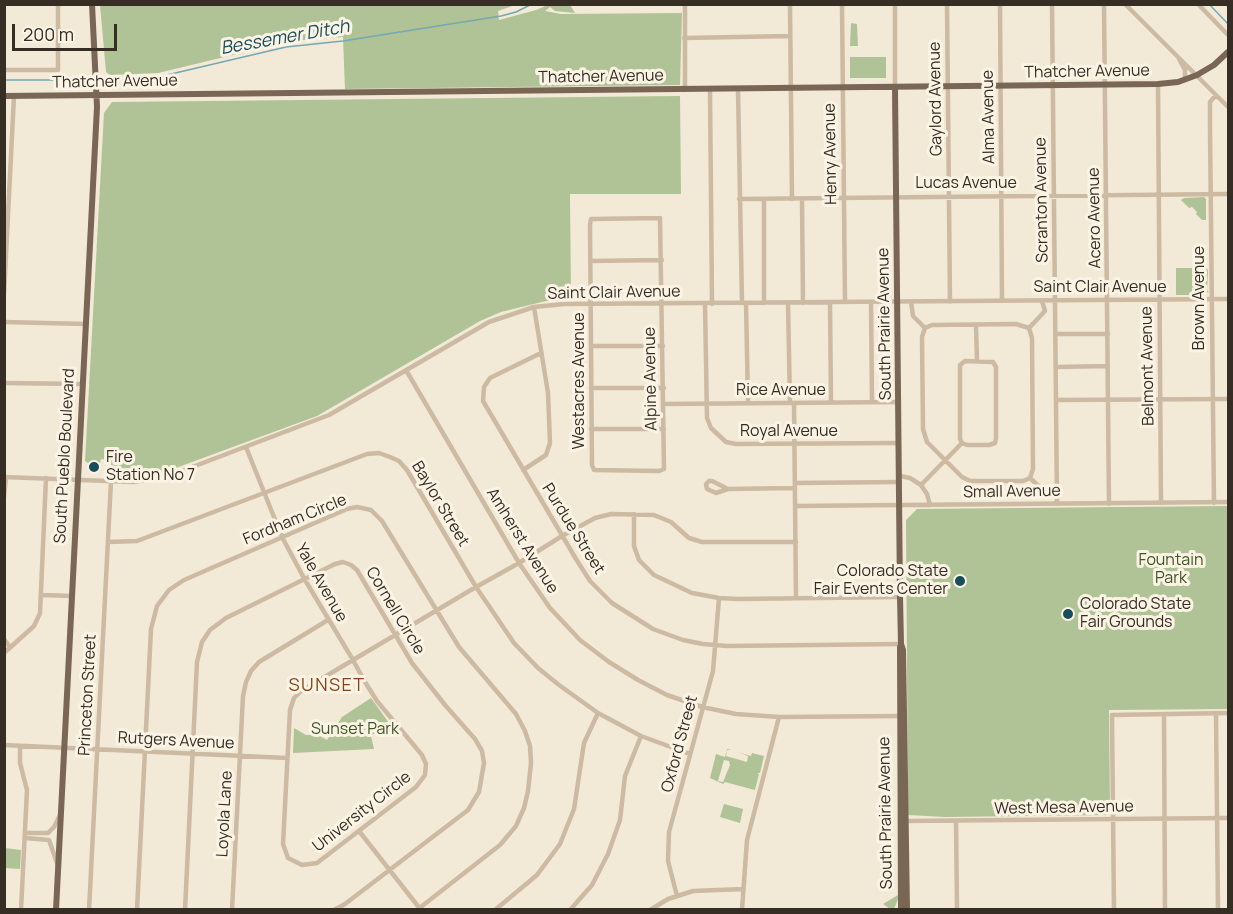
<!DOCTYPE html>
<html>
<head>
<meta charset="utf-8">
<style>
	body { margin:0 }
	#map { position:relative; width:1233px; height:914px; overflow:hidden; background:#f3e9d7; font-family:Manrope,sans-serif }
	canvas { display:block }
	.frame { position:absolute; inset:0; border:6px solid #362d25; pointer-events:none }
	.scale { position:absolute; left:12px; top:24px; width:105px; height:27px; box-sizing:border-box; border:3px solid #362d25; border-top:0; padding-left:8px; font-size:18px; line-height:21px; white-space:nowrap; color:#362d25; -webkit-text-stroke:4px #fbf3e4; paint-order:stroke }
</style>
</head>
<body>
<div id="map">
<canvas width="1233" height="914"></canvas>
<div class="frame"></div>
<div class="scale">200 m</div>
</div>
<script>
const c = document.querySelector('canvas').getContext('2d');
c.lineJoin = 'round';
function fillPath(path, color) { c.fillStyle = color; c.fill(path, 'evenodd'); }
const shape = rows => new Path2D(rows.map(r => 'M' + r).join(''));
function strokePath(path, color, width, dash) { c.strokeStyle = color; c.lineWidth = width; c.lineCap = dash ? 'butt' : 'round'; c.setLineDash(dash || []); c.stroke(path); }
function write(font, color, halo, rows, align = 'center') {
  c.font = font + ' Manrope,sans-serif'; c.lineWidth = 6; c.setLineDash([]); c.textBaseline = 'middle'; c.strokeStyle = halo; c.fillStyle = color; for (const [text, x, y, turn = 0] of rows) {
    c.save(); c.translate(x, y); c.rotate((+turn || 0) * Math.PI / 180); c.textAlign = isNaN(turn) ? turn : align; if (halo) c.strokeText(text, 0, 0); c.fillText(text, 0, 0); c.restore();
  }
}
fillPath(shape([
	[548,5,570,5,575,13,555,11,550,7,545,11,561,14,682,13,680,85,345,89,343,37,291,41,158,73,110,75,106,72,100,5,515,5,498,11,499,20,536,10],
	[851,23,857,24,858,46,850,46],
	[850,57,886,57,886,78,850,78],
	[680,96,681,194,570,194,571,300,546,301,501,312,480,321,317,416,154,476,139,478,111,477,111,460,101,459,100,463,88,463,85,461,104,113,112,102],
	[1204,197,1206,199,1206,220,1202,220,1196,214,1197,212,1192,207,1189,208,1181,200,1184,198],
	[1176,268,1207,268,1208,271,1207,290,1209,292,1200,295,1176,295],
	[1228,506,1228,709,1109,710,1110,813,1107,815,945,817,908,815,906,520,917,509],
	[371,698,389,723,371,736,374,749,293,753,294,728,306,735,318,735,327,740,342,717],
	[727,749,731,750,727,750,726,756,747,762,748,756,737,752,751,756,752,753,764,756,760,773,757,773,759,774,755,790,725,782,723,784,710,778,716,754,725,757],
	[724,760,729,761,730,765,723,782,718,781],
	[724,804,743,809,740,823,720,817],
	[5,848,21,850,20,869,5,868],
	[897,861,898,899,894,909,890,909,883,904,898,895]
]), '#afc396');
strokePath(shape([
	[1209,4,1228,24],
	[4,80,94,80],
	[98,80,139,80,154,78,286,47,343,41,501,16,516,12,532,4]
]), '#74a8b2', 1.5);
strokePath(shape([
	[790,4,792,199],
	[842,4,845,302],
	[895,4,895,87],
	[947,4,950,302],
	[1000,4,1002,301],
	[1052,4,1057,504],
	[1104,4,1109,504],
	[1125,4,1228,107],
	[1198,4,1228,35],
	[1228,4,1228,5],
	[684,38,790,36],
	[1179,59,1185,70,1185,80],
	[4,70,58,70,58,4],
	[1158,84,1161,503],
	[738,89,742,303],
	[685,90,685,4],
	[710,90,712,304],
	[739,199,1228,194],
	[764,199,764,303],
	[802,199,803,303],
	[660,218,664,469,659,471,594,470,592,465,590,225,591,219,660,218],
	[591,261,662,260],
	[4,295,14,96],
	[871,302,872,402],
	[911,302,913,316,925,328,922,337,923,429,927,442,962,477,970,481,1023,481,1030,478,1047,494,1057,492],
	[746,303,748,403],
	[788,303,790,403],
	[830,303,831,402],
	[705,304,707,418,711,428,726,442,736,444,899,443],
	[4,322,86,324],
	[976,325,977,361],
	[925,328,932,325,1016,324,1029,328],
	[1055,334,1108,334],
	[591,346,663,346],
	[541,353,490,378,484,387,483,401,576,559,590,581,612,603,653,629,683,640,703,644,727,646,901,644],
	[1056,367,1108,366],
	[406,370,519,563,550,608,580,640,609,662,638,680,667,695,702,707,736,714,779,717,901,716],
	[4,383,82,384],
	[591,388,664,388],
	[1056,400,1228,399],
	[794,403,796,598],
	[664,404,899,402],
	[591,429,664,429],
	[246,447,282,537,305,580,353,660,365,682,377,701,422,755,426,764,425,775,416,787,317,863,302,865,288,858,283,844,290,710,294,698,301,691,353,660,476,587,519,563,562,536,595,518,611,514,654,515,671,522,689,538,702,542,796,542],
	[523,470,546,455,550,443,548,393,534,307],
	[900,476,910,478,921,485,927,494,930,505],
	[4,477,133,482,166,477,329,415,489,322,534,307,564,304,1228,299],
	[1030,478,1033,469,1032,338,1029,328,1045,311,1042,301],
	[795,483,900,482],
	[921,485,962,443,967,445,989,445,995,443,996,438,996,367,993,362,965,361,960,365,960,439,962,443],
	[728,489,712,481,709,481,706,484,707,489,716,493,728,489,795,488],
	[4,497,6,477],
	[1214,503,1210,128,1210,102,1216,95],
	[795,506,1228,502],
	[634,514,634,546,639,560,654,575,692,593,719,598,738,599,900,597],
	[108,542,137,541,367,454,379,453,390,457,399,461,407,470,476,587,514,643,538,668,559,685,598,713,641,736,690,754],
	[42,595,72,596],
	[4,639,10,647],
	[4,653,34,626,40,613,46,478],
	[1216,713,1218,910],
	[1164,714,1165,910],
	[4,745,287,758],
	[20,746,20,763,27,790,21,910],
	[902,821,1228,818],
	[956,821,957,910],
	[359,831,421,910],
	[25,833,48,833,54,827,60,815],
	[25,838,49,840,57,863],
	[677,896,668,861,669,832,713,671,719,598],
	[89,910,111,481],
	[137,910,151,629,157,606,169,590,184,580,347,509,357,507,371,510,382,521,459,647,516,714,525,731,530,746,531,763,528,791,524,808,516,826,500,845,417,910],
	[185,910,197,662,202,642,210,630,226,618,335,564,343,562,351,565,357,570,412,663,445,705,475,739,482,751,484,763,479,792,468,810,345,904,334,910],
	[232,910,243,696,246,682,251,671,259,662,328,620],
	[495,910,537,875,560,844,574,809,584,743,598,713],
	[570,910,592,885,608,854,620,820,625,776,641,736],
	[650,910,668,899,693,891,743,889],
	[742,910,747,840,779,717],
	[1114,910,1112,715,1228,713]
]), '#ccbaa2', 4.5);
strokePath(shape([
	[895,87,900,597,901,644,903,650,907,910],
	[4,96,1158,84,1178,82,1197,75,1214,65,1228,52],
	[900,647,901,910],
	[56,910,97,107,92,4]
]), '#796655', 6);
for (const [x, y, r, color] of [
	[94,467,6,"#184e5b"],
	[960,581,6,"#184e5b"],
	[1068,614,6,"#184e5b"]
]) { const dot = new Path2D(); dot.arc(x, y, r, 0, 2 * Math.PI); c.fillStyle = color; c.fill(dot); strokePath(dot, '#fbf3e4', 2); }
write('16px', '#362d25', '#fbf3e4', [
	["Thatcher Avenue",1087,72,-1],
	["Thatcher Avenue",601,77,-1],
	["Thatcher Avenue",115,82,-1],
	["Gaylord Avenue",936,99,-91],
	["Alma Avenue",989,117,-91],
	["Henry Avenue",831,154,-91],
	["Lucas Avenue",966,184],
	["Scranton Avenue",1042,200,-91],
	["Acero Avenue",1095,218,-91],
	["Saint Clair Avenue",1100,288],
	["Saint Clair Avenue",614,293,-1],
	["Brown Avenue",1200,298,-90],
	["South Prairie Avenue",885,324,-91],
	["Belmont Avenue",1148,366,-91],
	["Alpine Avenue",651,379,-91],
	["Westacres Avenue",580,381,-90],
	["Rice Avenue",781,391],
	["Royal Avenue",789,432],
	["South Pueblo Boulevard",65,456,-87],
	["Small Avenue",1012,492,-1],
	["Baylor Street",440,504,59],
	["Fordham Circle",295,520,-22],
	["Purdue Street",573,529,58],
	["Amherst Avenue",522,541,58],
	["Yale Avenue",321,583,60],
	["Cornell Circle",395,611,59],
	["Princeton Street",88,695,-87],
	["Rutgers Avenue",176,741,3],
	["Oxford Street",680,744,-75],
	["West Mesa Avenue",1064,808,-1],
	["University Circle",362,812,-38],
	["South Prairie Avenue",886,813,-91],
	["Loyola Lane",225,814,-87]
]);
write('16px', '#362d25', '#fbf3e4', [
	["Fire",106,458],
	["Station No 7",106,476],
	["Colorado State",948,572,"right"],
	["Fair Events Center",948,590,"right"],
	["Colorado State",1080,605],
	["Fair Grounds",1080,623]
], 'left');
write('16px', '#3f5627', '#fbf3e4', [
	["Fountain",1171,561],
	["Park",1171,579],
	["Sunset Park",355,730]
]);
write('italic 18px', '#184e5b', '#fbf3e4', [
	["Bessemer Ditch",285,38,-10]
]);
c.letterSpacing = '1.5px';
write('18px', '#8b4218', '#fbf3e4', [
	["SUNSET",327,686]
]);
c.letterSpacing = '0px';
</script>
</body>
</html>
